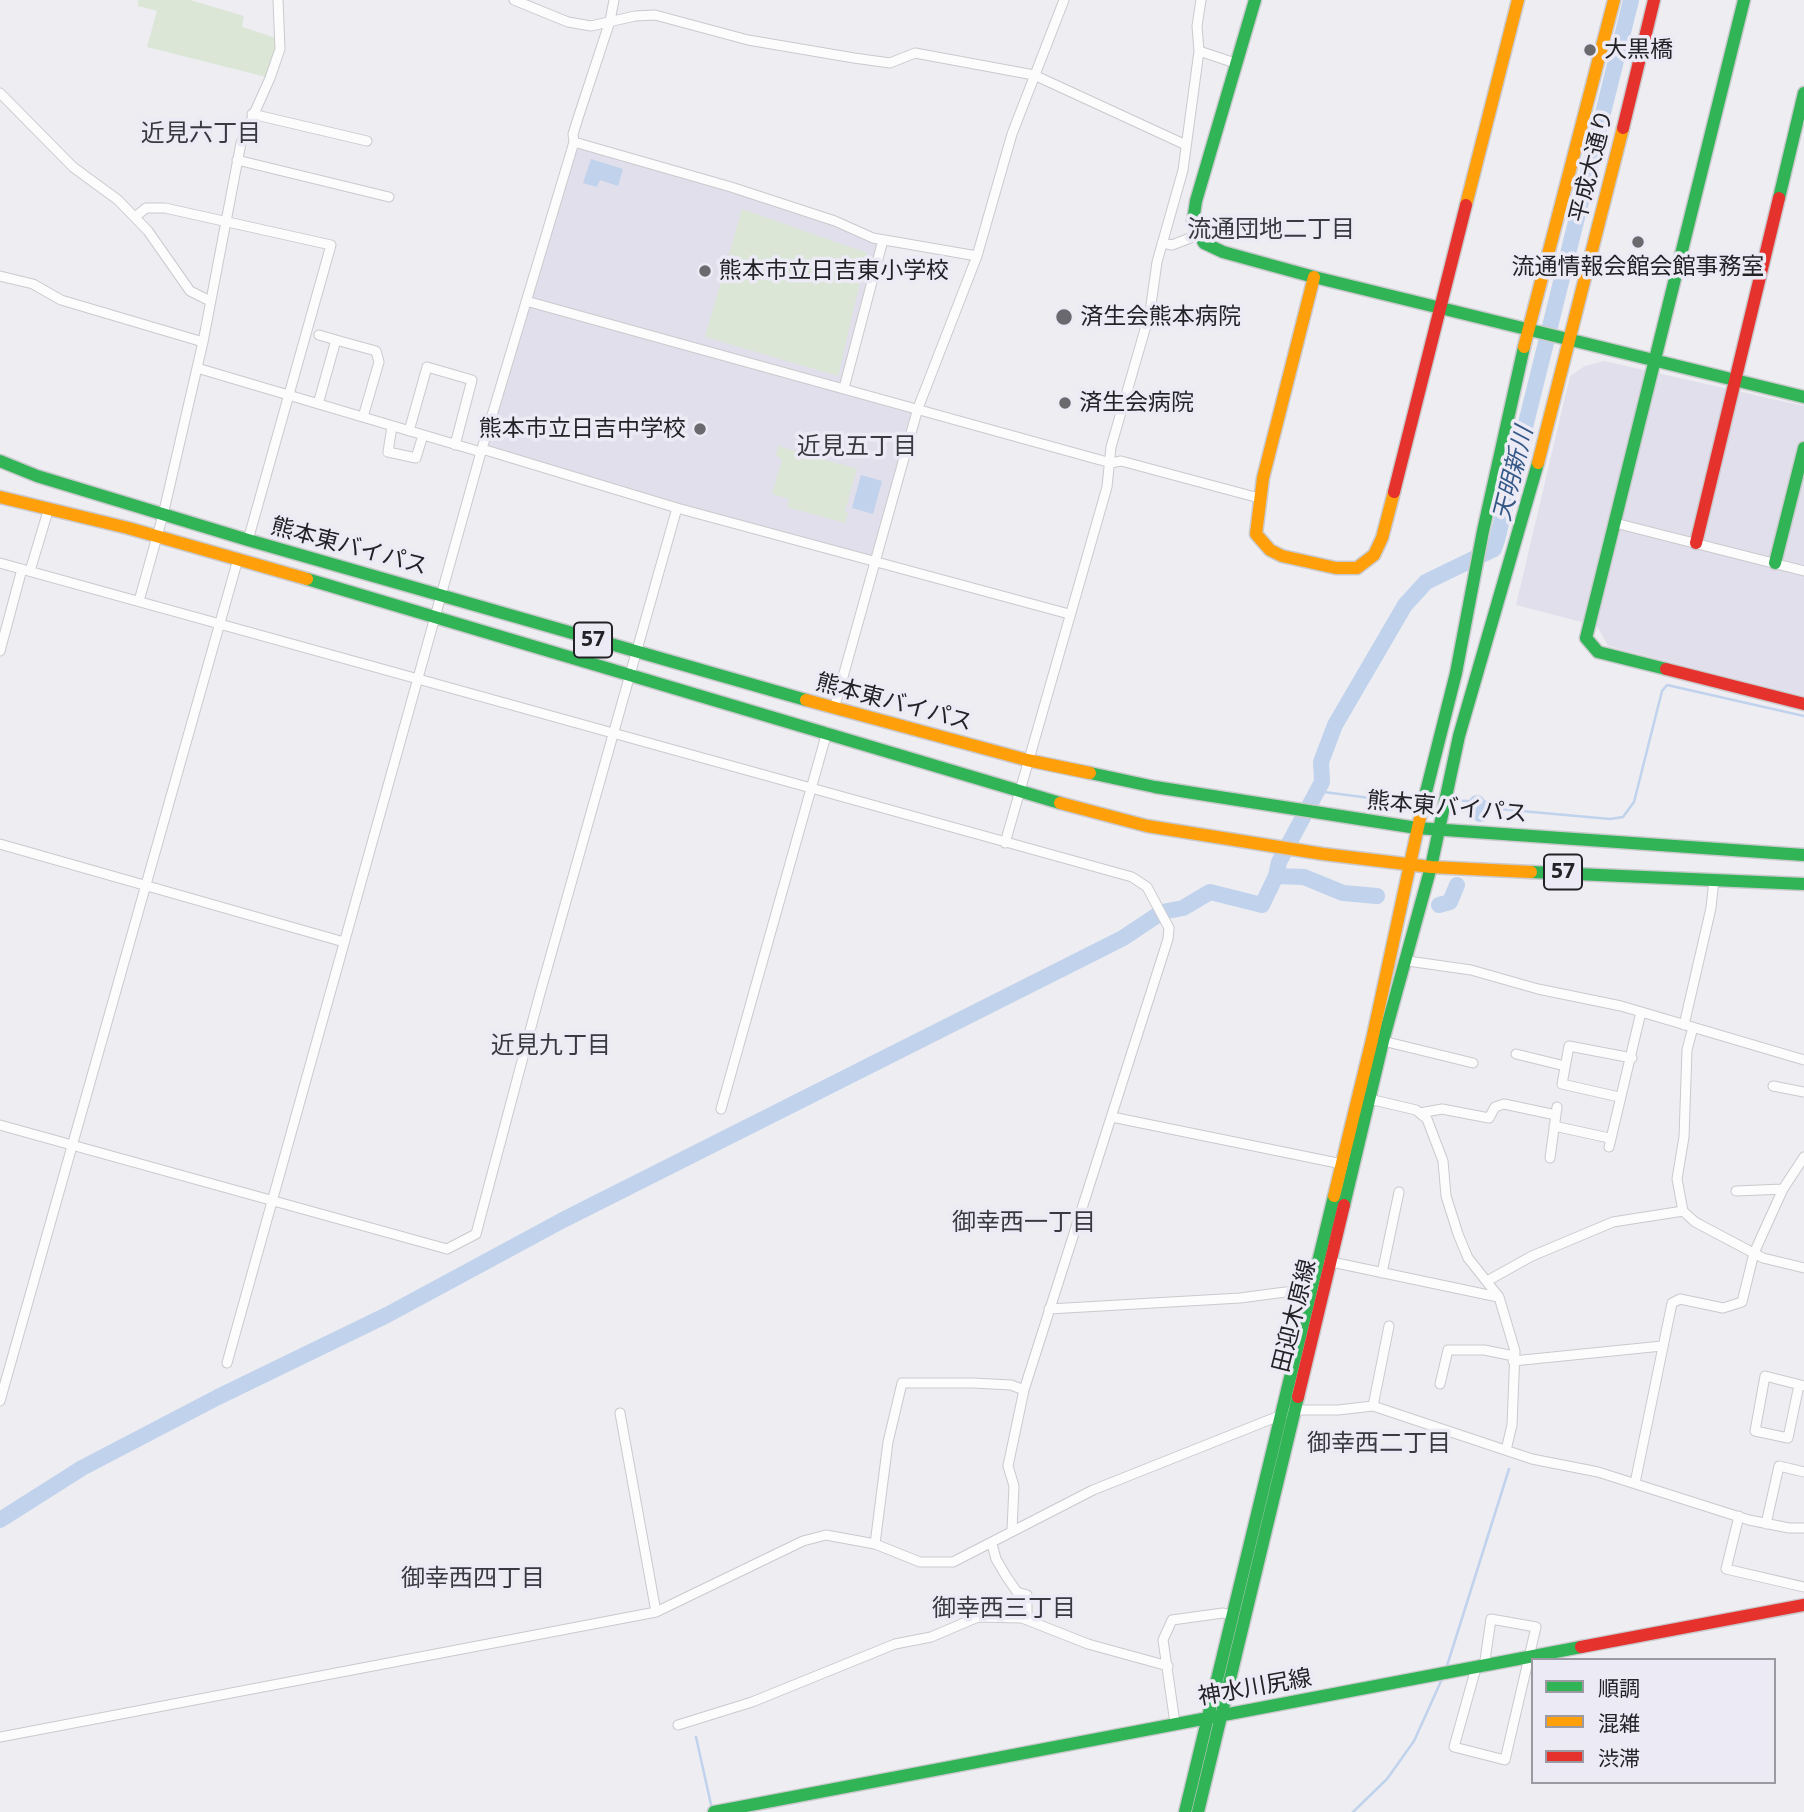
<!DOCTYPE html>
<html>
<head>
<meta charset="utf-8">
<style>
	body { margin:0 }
	#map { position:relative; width:1804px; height:1812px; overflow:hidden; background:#ededf2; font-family:"Open Sans","Noto Sans JP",sans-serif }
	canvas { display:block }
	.legend { position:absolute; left:1531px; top:1658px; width:245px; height:126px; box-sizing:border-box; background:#ebeaf5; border:2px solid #9b9aa3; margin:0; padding:9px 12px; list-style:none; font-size:21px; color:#232327 }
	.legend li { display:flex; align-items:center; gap:14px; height:35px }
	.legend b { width:35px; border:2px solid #9b9aa3 }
</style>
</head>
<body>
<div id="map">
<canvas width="1804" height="1812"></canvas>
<ul class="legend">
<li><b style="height:9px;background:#30b455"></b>順調</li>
<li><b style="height:9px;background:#ff9f0a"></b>混雑</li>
<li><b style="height:9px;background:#e5322d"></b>渋滞</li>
</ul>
</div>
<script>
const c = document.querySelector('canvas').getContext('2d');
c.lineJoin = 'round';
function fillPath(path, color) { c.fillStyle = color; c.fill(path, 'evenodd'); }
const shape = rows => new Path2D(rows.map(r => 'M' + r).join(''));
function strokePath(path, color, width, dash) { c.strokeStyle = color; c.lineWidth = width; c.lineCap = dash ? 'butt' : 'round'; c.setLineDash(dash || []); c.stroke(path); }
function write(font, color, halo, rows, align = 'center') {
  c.font = font + ' "Open Sans","Noto Sans JP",sans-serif'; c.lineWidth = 7; c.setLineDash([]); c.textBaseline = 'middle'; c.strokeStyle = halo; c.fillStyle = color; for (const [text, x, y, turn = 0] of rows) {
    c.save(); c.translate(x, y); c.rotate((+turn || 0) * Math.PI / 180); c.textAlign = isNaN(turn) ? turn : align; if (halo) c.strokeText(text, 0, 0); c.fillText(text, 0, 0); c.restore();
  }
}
fillPath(shape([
	[574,142,731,187,883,240,844,388,918,408,876,563,482,449],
	[1604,361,1804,406,1804,696,1608,646,1597,626,1516,605,1570,376,1585,366]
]), '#e0dfeb');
fillPath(shape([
	[138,0,190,0,244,16,242,27,279,39,270,78,147,47,157,11,138,6],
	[742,209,867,253,838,376,705,337],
	[778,446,857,469,845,511,848,513,845,523,787,507,789,499,772,494,782,460,776,455]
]), '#dbe6d6');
fillPath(shape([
	[591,159,623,169,618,186,600,180,597,187,583,183],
	[861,475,882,481,873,514,852,508]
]), '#c0d2ec');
strokePath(shape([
	[1316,791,1370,798,1399,795,1421,797],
	[1427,798,1442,800],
	[1448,800,1487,802,1499,809,1610,819,1623,817,1634,802,1662,691,1667,685,1804,716],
	[1446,1669,1509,1469],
	[696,1737,712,1809],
	[1353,1812,1387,1779,1414,1741,1442,1679]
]), '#c0d2ec', 2.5);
strokePath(shape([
	[1477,803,1483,811,1480,814],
	[1276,876,1279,862,1322,782,1321,762,1335,725,1405,605,1426,582,1494,549,1497,540,1631,0],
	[1439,905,1450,902,1457,885],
	[0,1520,82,1468,218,1397,387,1315,563,1220,1123,938,1162,912,1183,908,1210,892,1262,905,1276,876,1304,877,1343,893,1377,896]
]), '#c0d2ec', 16);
const street = shape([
	[514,0,568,22,591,26,635,16,655,15,748,40,854,58,890,63,915,53,1034,75,1186,145],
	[1199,51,1235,63],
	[0,93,73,167,118,200,148,231,190,291,210,301],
	[252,114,367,141],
	[574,142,731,187,835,221,873,238,977,256],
	[237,160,389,197],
	[135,217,146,208,165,208,331,245,248,540],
	[1162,243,1172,245,1198,235],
	[0,276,33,284,61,300,203,342],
	[526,301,1111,463,1121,461,1259,498],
	[319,335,336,340],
	[197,368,481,452],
	[844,388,883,240],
	[318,404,336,340,376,351,379,362,363,417],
	[392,426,388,452,416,458,423,435],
	[409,431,427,367,472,380,455,445],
	[482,449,677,508,1069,614],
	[1615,523,1804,571],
	[0,563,1132,877,1147,887,1169,928,1168,939,1024,1390,1008,1466,1014,1486,1012,1530],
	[30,571,48,511],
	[139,601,163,515,203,342,241,143,270,78,280,49,278,0],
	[0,651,22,569],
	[834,709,918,408,977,256,1012,134,1064,0],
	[1005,843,1107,487,1111,447,1150,312,1157,262,1183,170,1199,51,1197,26,1201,0],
	[0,844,344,942],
	[1408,961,1471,970,1538,989,1621,1006,1804,1060],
	[1684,1025,1711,908,1714,879],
	[1693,1027,1687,1050,1684,1137,1677,1179,1683,1211,1695,1222,1763,1258,1804,1268],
	[1383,1041,1473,1063],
	[1516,1054,1565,1066],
	[1773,1086,1804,1092],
	[1619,1097,1562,1084,1569,1046,1632,1058],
	[1365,1098,1416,1110,1427,1119,1443,1161,1446,1196,1458,1234,1468,1258,1499,1297,1515,1351,1512,1425,1506,1450],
	[721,1109,827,732],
	[1420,1113,1442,1109,1489,1118,1495,1107,1504,1104,1556,1115],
	[1112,1117,1347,1165],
	[0,1125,447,1249,476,1234,539,997,677,508],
	[1554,1126,1609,1138],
	[1609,1147,1641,1012],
	[1550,1158,1557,1107],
	[1736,1191,1783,1189],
	[1327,1261,1498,1297],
	[1382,1273,1399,1192],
	[1487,1281,1532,1256,1613,1222,1683,1211],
	[1049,1309,1240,1298,1316,1288],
	[1513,1361,1662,1346],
	[227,1363,481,452,574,142,573,134,579,115,610,21,614,0],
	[1440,1384,1448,1350,1484,1350,1514,1356],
	[1799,1385,1788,1438,1755,1431,1765,1376,1804,1386],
	[0,1401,238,559],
	[1373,1406,1389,1326],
	[620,1413,656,1612],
	[1635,1483,1672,1303,1680,1299,1723,1308,1742,1302,1754,1253,1783,1189,1804,1157],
	[1739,1516,1726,1569,1804,1587],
	[1766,1524,1779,1466,1804,1472],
	[875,1544,888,1442,902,1383,973,1383,1011,1385,1024,1390],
	[992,1544,996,1559,1006,1576,1017,1592,1027,1595,1027,1620],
	[1476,1668,1454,1747,1505,1760,1536,1627,1491,1619,1484,1667],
	[1175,1723,1163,1640,1172,1620,1223,1613,1231,1615],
	[678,1725,752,1702,895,1644,931,1637,978,1617,1022,1618,1088,1644,1168,1666],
	[0,1737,656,1612,803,1541,826,1535,875,1544,920,1562,953,1562,1093,1490,1294,1410,1338,1410,1373,1406,1532,1459,1598,1472,1749,1520,1789,1528,1804,1528]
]);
const fast = shape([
	[1255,0,1196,201,1193,221,1204,243,1223,252,1314,277,1804,397],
	[1779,198,1804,93],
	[0,461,37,476,248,540,806,700],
	[1775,563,1804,448],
	[307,579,1060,803],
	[1666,669,1598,652,1586,638,1744,0],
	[1090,773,1155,787,1417,828,1804,855],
	[1423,804,1456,673,1483,531,1524,347],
	[1531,872,1804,884],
	[1344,1205,1383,1041,1431,867,1459,736,1538,463],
	[714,1812,1581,1647],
	[1185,1812,1334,1196],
	[1198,1812,1298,1397]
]);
const slow = shape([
	[1466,205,1518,0],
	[1314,277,1263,478,1256,534,1270,550,1282,556,1336,568,1357,568,1374,555,1382,538,1394,492],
	[1524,347,1614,0],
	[1538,463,1623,128],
	[0,497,128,528,307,579],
	[806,700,1027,760,1090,773],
	[1060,803,1147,826,1323,854,1431,867,1531,872],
	[1334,1196,1372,1040,1423,804]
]);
const jam = shape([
	[1623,128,1654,0],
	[1394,492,1466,205],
	[1696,543,1779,198],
	[1666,669,1804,704],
	[1298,1397,1344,1205],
	[1581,1647,1804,1605]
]);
strokePath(street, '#cacace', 11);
strokePath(fast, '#cacace', 15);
strokePath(slow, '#cacace', 15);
strokePath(jam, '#cacace', 15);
strokePath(street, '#fcfcfd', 9);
strokePath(fast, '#30b455', 12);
strokePath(slow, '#ff9f0a', 12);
strokePath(jam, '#e5322d', 12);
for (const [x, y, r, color] of [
	[1590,50,7,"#6a6a6e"],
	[1638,242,7,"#6a6a6e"],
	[705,271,7,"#6a6a6e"],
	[1064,317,9,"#6a6a6e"],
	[1065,403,7,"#6a6a6e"],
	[700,429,7,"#6a6a6e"]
]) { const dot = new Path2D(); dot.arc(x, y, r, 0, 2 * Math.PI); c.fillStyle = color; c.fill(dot); strokePath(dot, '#ebeaf5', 2.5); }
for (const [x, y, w] of [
	[593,640,38],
	[1563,872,38]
]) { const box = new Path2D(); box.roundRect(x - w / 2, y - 17.5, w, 35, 5); c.fillStyle = '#ebeaf5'; c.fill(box); strokePath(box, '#232327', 2); }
write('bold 21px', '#232327', null, [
	["57",593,640],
	["57",1563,872]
]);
write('23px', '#232327', '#ebeaf5', [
	["大黒橋",1604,50],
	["流通情報会館会館事務室",1638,267,"center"],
	["熊本市立日吉東小学校",719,271],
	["済生会熊本病院",1080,317],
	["済生会病院",1079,403],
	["熊本市立日吉中学校",686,429,"right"]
], 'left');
write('23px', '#232327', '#ebeaf5', [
	["平成大通り",1592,166,-76],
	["熊本東バイパス",349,547,15],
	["熊本東バイパス",894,703,15],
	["熊本東バイパス",1447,808,5],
	["田迎木原線",1295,1316,-76],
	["神水川尻線",1255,1688,-10]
]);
write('24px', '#393941', '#ebeaf5', [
	["近見六丁目",201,134],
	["流通団地二丁目",1271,230],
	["近見五丁目",857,447],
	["近見九丁目",551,1046],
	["御幸西一丁目",1024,1223],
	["御幸西二丁目",1379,1444],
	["御幸西四丁目",473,1579],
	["御幸西三丁目",1004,1609]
]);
write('italic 24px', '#355886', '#ebeaf5', [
	["天明新川",1514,474,-76]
]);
</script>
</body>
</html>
